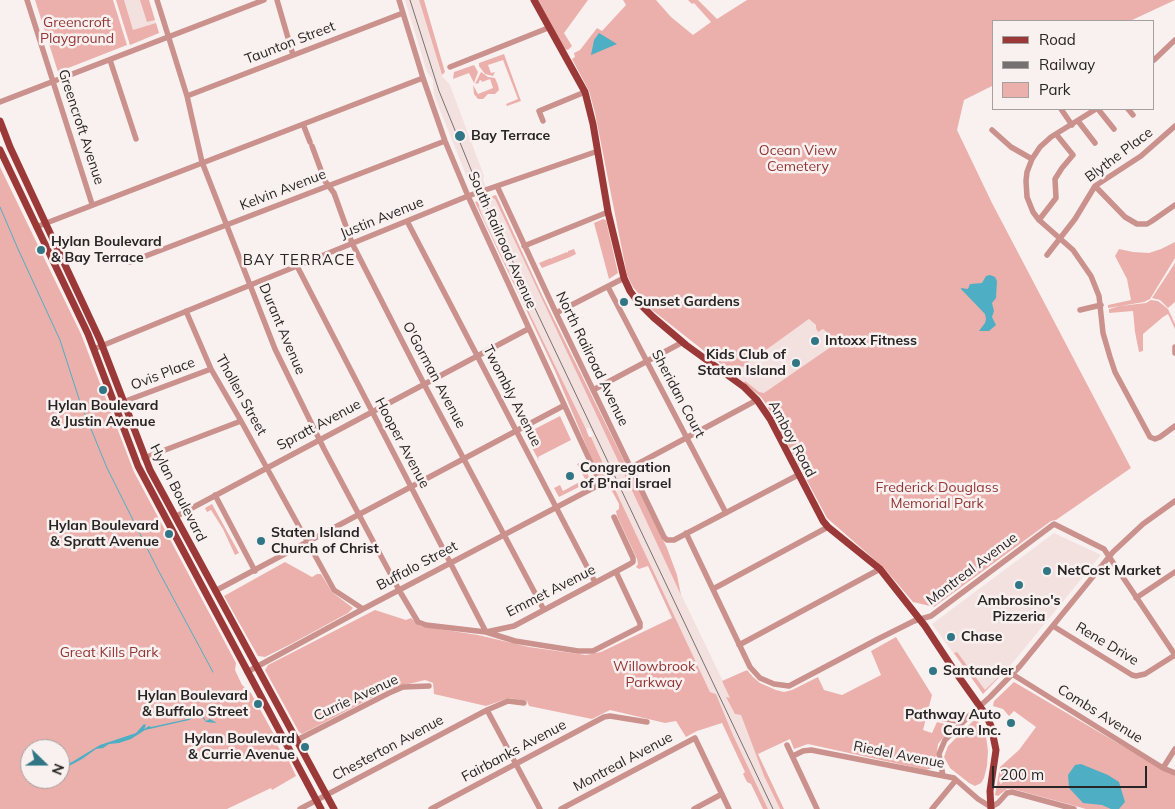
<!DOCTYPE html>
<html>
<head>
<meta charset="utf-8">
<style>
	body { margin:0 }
	#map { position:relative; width:1175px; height:809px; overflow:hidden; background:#f9f1f0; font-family:Mulish,sans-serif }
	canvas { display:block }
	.legend { position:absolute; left:992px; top:20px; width:162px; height:90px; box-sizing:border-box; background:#f9f1f0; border:1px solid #a59f9f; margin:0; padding:6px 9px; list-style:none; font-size:15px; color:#282525 }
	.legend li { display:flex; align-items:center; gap:10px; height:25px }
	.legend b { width:25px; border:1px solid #a59f9f }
	.north { position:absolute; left:20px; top:739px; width:50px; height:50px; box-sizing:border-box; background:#f9f1f0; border:1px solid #a59f9f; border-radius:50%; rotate:112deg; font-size:14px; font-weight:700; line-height:20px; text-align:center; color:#282525 }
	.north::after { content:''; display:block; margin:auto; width:18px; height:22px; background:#317685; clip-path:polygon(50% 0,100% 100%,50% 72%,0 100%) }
	.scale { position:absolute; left:992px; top:766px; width:155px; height:22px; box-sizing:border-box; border:2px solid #282525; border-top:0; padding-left:6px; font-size:15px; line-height:18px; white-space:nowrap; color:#282525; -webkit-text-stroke:4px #f9f1f0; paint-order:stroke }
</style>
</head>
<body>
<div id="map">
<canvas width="1175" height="809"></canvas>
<ul class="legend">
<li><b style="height:6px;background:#9b3939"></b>Road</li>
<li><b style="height:6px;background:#767171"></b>Railway</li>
<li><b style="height:14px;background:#ecb0ac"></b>Park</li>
</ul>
<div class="north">N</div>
<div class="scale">200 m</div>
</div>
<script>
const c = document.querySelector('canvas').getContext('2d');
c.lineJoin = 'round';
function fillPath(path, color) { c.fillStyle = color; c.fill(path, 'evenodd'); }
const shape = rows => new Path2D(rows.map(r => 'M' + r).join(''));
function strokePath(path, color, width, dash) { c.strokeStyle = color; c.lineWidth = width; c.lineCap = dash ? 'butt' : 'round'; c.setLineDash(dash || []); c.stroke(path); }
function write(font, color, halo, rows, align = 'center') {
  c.font = font + ' Mulish,sans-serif'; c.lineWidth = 5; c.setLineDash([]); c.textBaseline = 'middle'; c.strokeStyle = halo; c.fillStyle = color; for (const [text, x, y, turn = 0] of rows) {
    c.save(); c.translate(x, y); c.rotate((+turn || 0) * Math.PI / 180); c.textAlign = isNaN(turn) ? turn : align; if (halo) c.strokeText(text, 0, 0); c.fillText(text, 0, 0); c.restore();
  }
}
fillPath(shape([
	[116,0,149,0,159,33,130,45],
	[405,0,419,0,442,76,450,85,484,176,483,180,490,197,495,199,656,542,731,698,741,715,764,776,780,809,768,809,733,735,716,694,710,692,628,517,591,437,593,435,590,428,586,429,579,415,484,220,479,207,481,200,474,183,468,180,434,95,433,80,427,72],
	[811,318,838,342,761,397,733,373],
	[1054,533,1101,555,1010,666,983,694,932,624]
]), '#f3e1e0');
fillPath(shape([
	[35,0,113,0,127,45,58,72],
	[116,0,124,0,133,30,156,23,159,33,130,45],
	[140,0,149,0,155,20,147,22],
	[419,0,424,0,445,72,442,75],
	[537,0,588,0,564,33,572,46,568,50,565,49],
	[623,0,656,0,671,17,693,35,711,22,694,3,692,4,688,0,698,0,717,19,747,0,1175,0,1130,21,994,21,994,85,964,100,957,130,992,203,1131,468,1056,520,1051,521,934,607,913,602,884,568,827,518,766,404,761,397,744,383,745,381,759,392,764,393,838,342,823,329,818,332,816,328,816,325,809,319,741,368,742,371,736,376,652,310,633,287,627,275,595,113,589,91,572,59,575,57,574,53,580,50,597,28,602,31,626,5],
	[504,54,521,101,507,106,506,104,518,99,503,60,488,65,491,73,495,72,493,76,485,74,479,66,479,63],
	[474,65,478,72,474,83,469,73,453,79,454,72],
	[481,72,488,77,495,78,498,85,499,90,495,94,488,94,483,99,478,99,474,94,473,85,478,94,493,88,490,79,482,82,481,80,479,81,479,83,475,84],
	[0,167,81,334,134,472,236,663,235,670,242,685,251,693,277,740,276,743,284,756,287,757,296,776,272,790,271,788,227,809,0,809],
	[30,749,60,749,60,779,30,779],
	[496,195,542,295,667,548,677,575,681,595,495,199,490,197],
	[481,200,479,207,484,220,586,429,589,437,591,437,606,470,710,692,716,694,733,735,768,809,763,809,751,784,747,782,743,774,745,772,722,723,697,731,686,737,676,721,665,723,610,710,592,719,529,706,527,701,509,698,486,706,434,694,433,683,425,680,397,687,381,693,302,734,299,732,265,670,268,665,375,610,406,620,411,618,420,626,478,635,529,647,586,655,601,652,672,618,648,566,639,569,636,567,638,564,637,559,617,516,616,511,619,509,619,504,612,491,605,486,594,464,555,371,475,202],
	[603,219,606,220,618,273,609,279,594,223],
	[1175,242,1175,258,1150,299,1144,302,1108,308,1108,305,1131,300,1127,279,1115,256,1119,249,1133,252,1149,253,1161,249],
	[574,249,576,254,570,257,542,268,539,263,551,258,552,259,552,258,567,252,568,253,568,251],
	[1175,263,1175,302,1168,308,1160,300,1152,298],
	[1151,300,1158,301,1168,309,1175,324,1175,329,1168,314,1163,317,1143,334,1143,351,1139,352,1135,332,1133,311,1109,313,1109,309,1120,306,1146,303],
	[560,416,571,440,538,457,539,461,525,434],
	[582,462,591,481,559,497,554,488,560,485,563,491,585,479,577,464],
	[212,504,239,553,235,555,223,529,211,510,207,512,205,508],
	[285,562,312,577,317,574,321,574,332,592,353,608,348,613,293,643,265,657,258,656,224,596],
	[896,637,932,695,923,730,932,733,937,722,953,726,938,744,935,764,933,768,926,770,808,744,794,749,790,739,758,754,784,809,780,809,764,776,741,715,735,714,726,697,730,698,722,681,747,670,753,677,760,683,776,690,784,692,792,690,818,677,824,690,842,695,881,675,871,651],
	[957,652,985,690,1010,666,983,694,954,653],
	[1014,682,1160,768,1175,775,1175,809,1086,809,1013,789,1007,789,998,796,995,795,1000,767,1019,750,1036,727,1014,711,1009,716,1003,709,993,706,994,701],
	[973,721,978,721,983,727,986,736,988,751,987,766,984,778,981,783,975,786,969,783,950,768,944,757,948,746]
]), '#ecb0ac');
fillPath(shape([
	[599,33,617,44,591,55,594,40],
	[990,275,995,277,997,281,996,298,992,303,994,311,992,317,996,325,989,331,979,331,985,323,986,319,985,314,961,289,961,288,968,289,970,284,982,283,986,276],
	[195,715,203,716,206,721,210,719,217,723,206,722,202,717,196,716,189,720,145,730,131,739,119,743,109,744,103,748,96,749,82,759,60,771,60,767,66,765,68,760,69,763,72,762,100,745,136,733,144,724,146,725,144,729,149,726,151,727,188,719],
	[1081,764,1108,775,1119,782,1125,802,1119,809,1111,809,1102,805,1083,803,1069,788,1068,775,1075,765]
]), '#4eaec4');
strokePath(shape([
	[0,207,18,249,60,340,80,402,107,468,157,568,213,672]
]), '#4eaec4', 1);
strokePath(shape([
	[27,0,92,204],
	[157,0,187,96,202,162,275,349,324,449,399,590,418,622,426,625,486,632,514,626,630,564,633,562,633,558,614,517],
	[277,0,293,55],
	[110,60,136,139],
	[1154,60,1175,40],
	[450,67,548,28],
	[187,96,403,13],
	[0,102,264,0],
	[1061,109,1072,125],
	[1096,109,1051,137,1040,147,1032,159,1027,172,1026,181,1027,197,1033,212,1039,220,1073,250,1091,276,1099,296,1103,333,1110,357,1115,372,1150,437,1155,439,1160,437,1175,426],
	[1098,109,1114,129],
	[1128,109,1133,115],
	[543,121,539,111,585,92],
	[1078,121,1095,143],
	[303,124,310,142],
	[992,130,1011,147,1032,159],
	[312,146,325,181,334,193,352,243,424,384,544,610],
	[497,186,556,313,664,537,667,540,674,540,798,475],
	[1095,186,1125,217,1137,224,1147,224,1152,221,1175,205],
	[1039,220,1056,198,1055,179,1062,168,1073,155,1056,134],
	[407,221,595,582],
	[36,227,423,78],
	[524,246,608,212],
	[1047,255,1075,219,1095,186,1141,156,1175,126],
	[130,262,445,141],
	[297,266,486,632,515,641,578,651,593,651,640,627,640,623,616,572],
	[608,287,726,513],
	[1080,310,1101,305],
	[186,311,211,369,241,421,334,590,363,609],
	[556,313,624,278],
	[1175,347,1175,353],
	[94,349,468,196,598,151],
	[593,390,683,342],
	[123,402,211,369],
	[144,458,241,421],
	[630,468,757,400],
	[215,495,255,571],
	[175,517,528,329],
	[686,533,750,667,760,678,774,684,789,686,878,639,914,621,931,616,1054,524,1104,549,1175,655],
	[713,589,828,527],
	[215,591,563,406],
	[1136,598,1175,572],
	[1053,626,1132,675,1136,676,1145,674,1175,655],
	[739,645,880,569],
	[247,672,363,609,595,487,599,483,597,476,468,196,445,141,423,78,399,0],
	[1012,674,1163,768,1175,773],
	[487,710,540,809],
	[933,717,963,722],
	[297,740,389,693,403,687,429,686],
	[787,745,817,809],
	[793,756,803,751,811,750,954,778,978,799,991,807,998,803,1007,793,1012,792,1074,809],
	[1163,768,1175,749],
	[943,776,939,754,945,740,969,716,990,697,1020,666,1113,552,1143,524,1175,501],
	[300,809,487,710,508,701,524,703],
	[431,809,604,717,610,716,647,722],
	[561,809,695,738,729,809],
	[694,809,722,794],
	[932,809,956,780]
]), '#ca918d', 5.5);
strokePath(shape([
	[534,0,585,92,593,124,608,212,624,278,630,291,638,302,653,317,686,345,744,387,757,400,770,419,823,521,828,527,880,569,925,626,954,670,986,715,991,726,996,750,990,791,991,809],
	[0,121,10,147,100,340,150,470,334,809],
	[0,150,88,334,138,466,321,809]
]), '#9b3939', 7);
strokePath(shape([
	[410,0,439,91,483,199,773,809]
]), '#767171', 1);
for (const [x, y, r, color] of [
	[460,136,6,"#317685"],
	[41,250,5,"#317685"],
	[624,302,5,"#317685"],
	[815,341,5,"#317685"],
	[796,363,5,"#317685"],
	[103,390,5,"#317685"],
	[570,476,5,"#317685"],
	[169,534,5,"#317685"],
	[261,541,5,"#317685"],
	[1047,571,5,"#317685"],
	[1019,585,5,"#317685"],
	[951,637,5,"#317685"],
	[933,671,5,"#317685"],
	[258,704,5,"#317685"],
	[1011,723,5,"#317685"],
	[305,747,5,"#317685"]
]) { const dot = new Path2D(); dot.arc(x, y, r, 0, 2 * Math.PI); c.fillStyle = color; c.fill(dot); strokePath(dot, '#f9f1f0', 2); }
write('14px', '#913535', '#f9f1f0', [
	["Greencroft",77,23],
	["Playground",77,39],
	["Ocean View",798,151],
	["Cemetery",798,167],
	["Frederick Douglass",937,488],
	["Memorial Park",937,504],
	["Great Kills Park",109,653],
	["Willowbrook",654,667],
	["Parkway",654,683]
]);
write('14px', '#282525', '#f9f1f0', [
	["Taunton Street",290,43,-21],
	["Greencroft Avenue",81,127,72],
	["Blythe Place",1119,155,-37],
	["Kelvin Avenue",283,190,-21],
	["Justin Avenue",382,218,-22],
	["South Railroad Avenue",502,240,66],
	["Durant Avenue",282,329,67],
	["North Railroad Avenue",592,359,64],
	["Ovis Place",163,374,-21],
	["O'Gorman Avenue",434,375,62],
	["Sheridan Court",678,394,62],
	["Thollen Street",241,395,61],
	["Twombly Avenue",512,396,63],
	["Spratt Avenue",319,425,-28],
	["Amboy Road",792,439,62],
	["Hooper Avenue",402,443,62],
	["Hylan Boulevard",178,493,63],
	["Buffalo Street",417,566,-28],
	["Montreal Avenue",972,569,-37],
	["Emmet Avenue",551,591,-27],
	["Rene Drive",1107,644,31],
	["Currie Avenue",356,698,-25],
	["Combs Avenue",1100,714,32],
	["Chesterton Avenue",388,748,-28],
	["Fairbanks Avenue",514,751,-28],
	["Riedel Avenue",899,755,11],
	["Montreal Avenue",623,762,-28]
]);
write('bold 14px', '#282525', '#f9f1f0', [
	["Bay Terrace",471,136],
	["Hylan Boulevard",51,242],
	["& Bay Terrace",51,258],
	["Sunset Gardens",634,302],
	["Intoxx Fitness",825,341],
	["Kids Club of",786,355,"right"],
	["Staten Island",786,371,"right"],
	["Hylan Boulevard",103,406,"center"],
	["& Justin Avenue",103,422,"center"],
	["Congregation",580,468],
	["of B'nai Israel",580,484],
	["Hylan Boulevard",159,526,"right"],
	["& Spratt Avenue",159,542,"right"],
	["Staten Island",271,533],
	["Church of Christ",271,549],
	["NetCost Market",1057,571],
	["Ambrosino's",1019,601,"center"],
	["Pizzeria",1019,617,"center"],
	["Chase",961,637],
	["Santander",943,671],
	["Hylan Boulevard",248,696,"right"],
	["& Buffalo Street",248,712,"right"],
	["Pathway Auto",1001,715,"right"],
	["Care Inc.",1001,731,"right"],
	["Hylan Boulevard",295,739,"right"],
	["& Currie Avenue",295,755,"right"]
], 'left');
c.letterSpacing = '1px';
write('15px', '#282525', '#f9f1f0', [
	["BAY TERRACE",299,260]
]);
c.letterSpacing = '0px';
</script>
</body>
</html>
